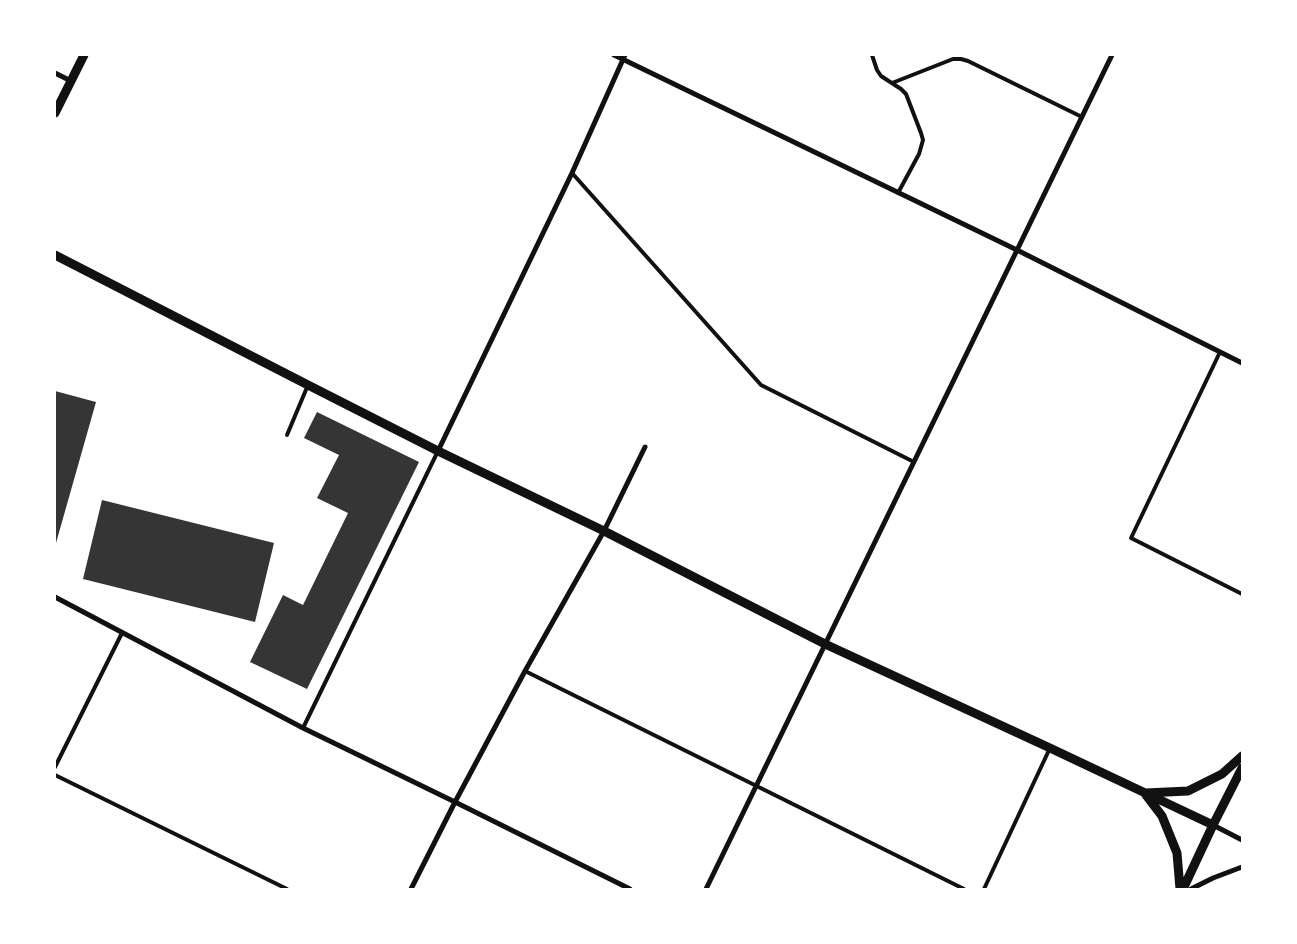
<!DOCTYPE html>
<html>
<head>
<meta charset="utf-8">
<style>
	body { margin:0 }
	#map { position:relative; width:1297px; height:944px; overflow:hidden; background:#fff; font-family:"Alegreya Sans",sans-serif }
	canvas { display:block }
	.frame { position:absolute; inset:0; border:56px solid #fff; pointer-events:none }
</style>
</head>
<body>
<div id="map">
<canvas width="1297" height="944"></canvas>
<div class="frame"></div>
</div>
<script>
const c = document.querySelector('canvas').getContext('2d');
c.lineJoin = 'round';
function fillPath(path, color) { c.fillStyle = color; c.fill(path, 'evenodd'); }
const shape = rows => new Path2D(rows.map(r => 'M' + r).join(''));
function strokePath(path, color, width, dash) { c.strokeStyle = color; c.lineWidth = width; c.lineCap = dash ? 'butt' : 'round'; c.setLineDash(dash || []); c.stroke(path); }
fillPath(shape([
	[55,391,96,402,56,543,55,543],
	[317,412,419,462,307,689,250,662,283,595,303,605,348,513,317,498,339,455,304,438],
	[102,500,274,543,255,622,83,579]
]), '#353535');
strokePath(shape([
	[872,55,877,70,881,76,901,89,906,94,921,133,923,140,919,154,898,193],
	[892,83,953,59,961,59,968,61,1082,117],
	[572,173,761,385,914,462],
	[1220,352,1131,538,1242,594],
	[287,435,308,385],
	[525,671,964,889],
	[303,728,438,451],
	[55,767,122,633],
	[55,775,287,889],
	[984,889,1050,748]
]), '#111', 4);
strokePath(shape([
	[614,55,1017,250,1242,363],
	[55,73,71,81],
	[438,451,572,173,625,55],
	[55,597,303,728,455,802,630,889],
	[1213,825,1242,840],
	[411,889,455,802,525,671,604,531,645,447],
	[706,889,1112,55],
	[1191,889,1213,878,1242,867]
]), '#111', 5);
strokePath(shape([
	[55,113,84,55],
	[55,255,308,385,438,451,604,531,825,644,1050,748,1213,825],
	[1146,793,1188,791,1222,774,1242,756],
	[1146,795,1162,816,1177,853,1180,889],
	[1183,889,1213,825,1242,768]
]), '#111', 9);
</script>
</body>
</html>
